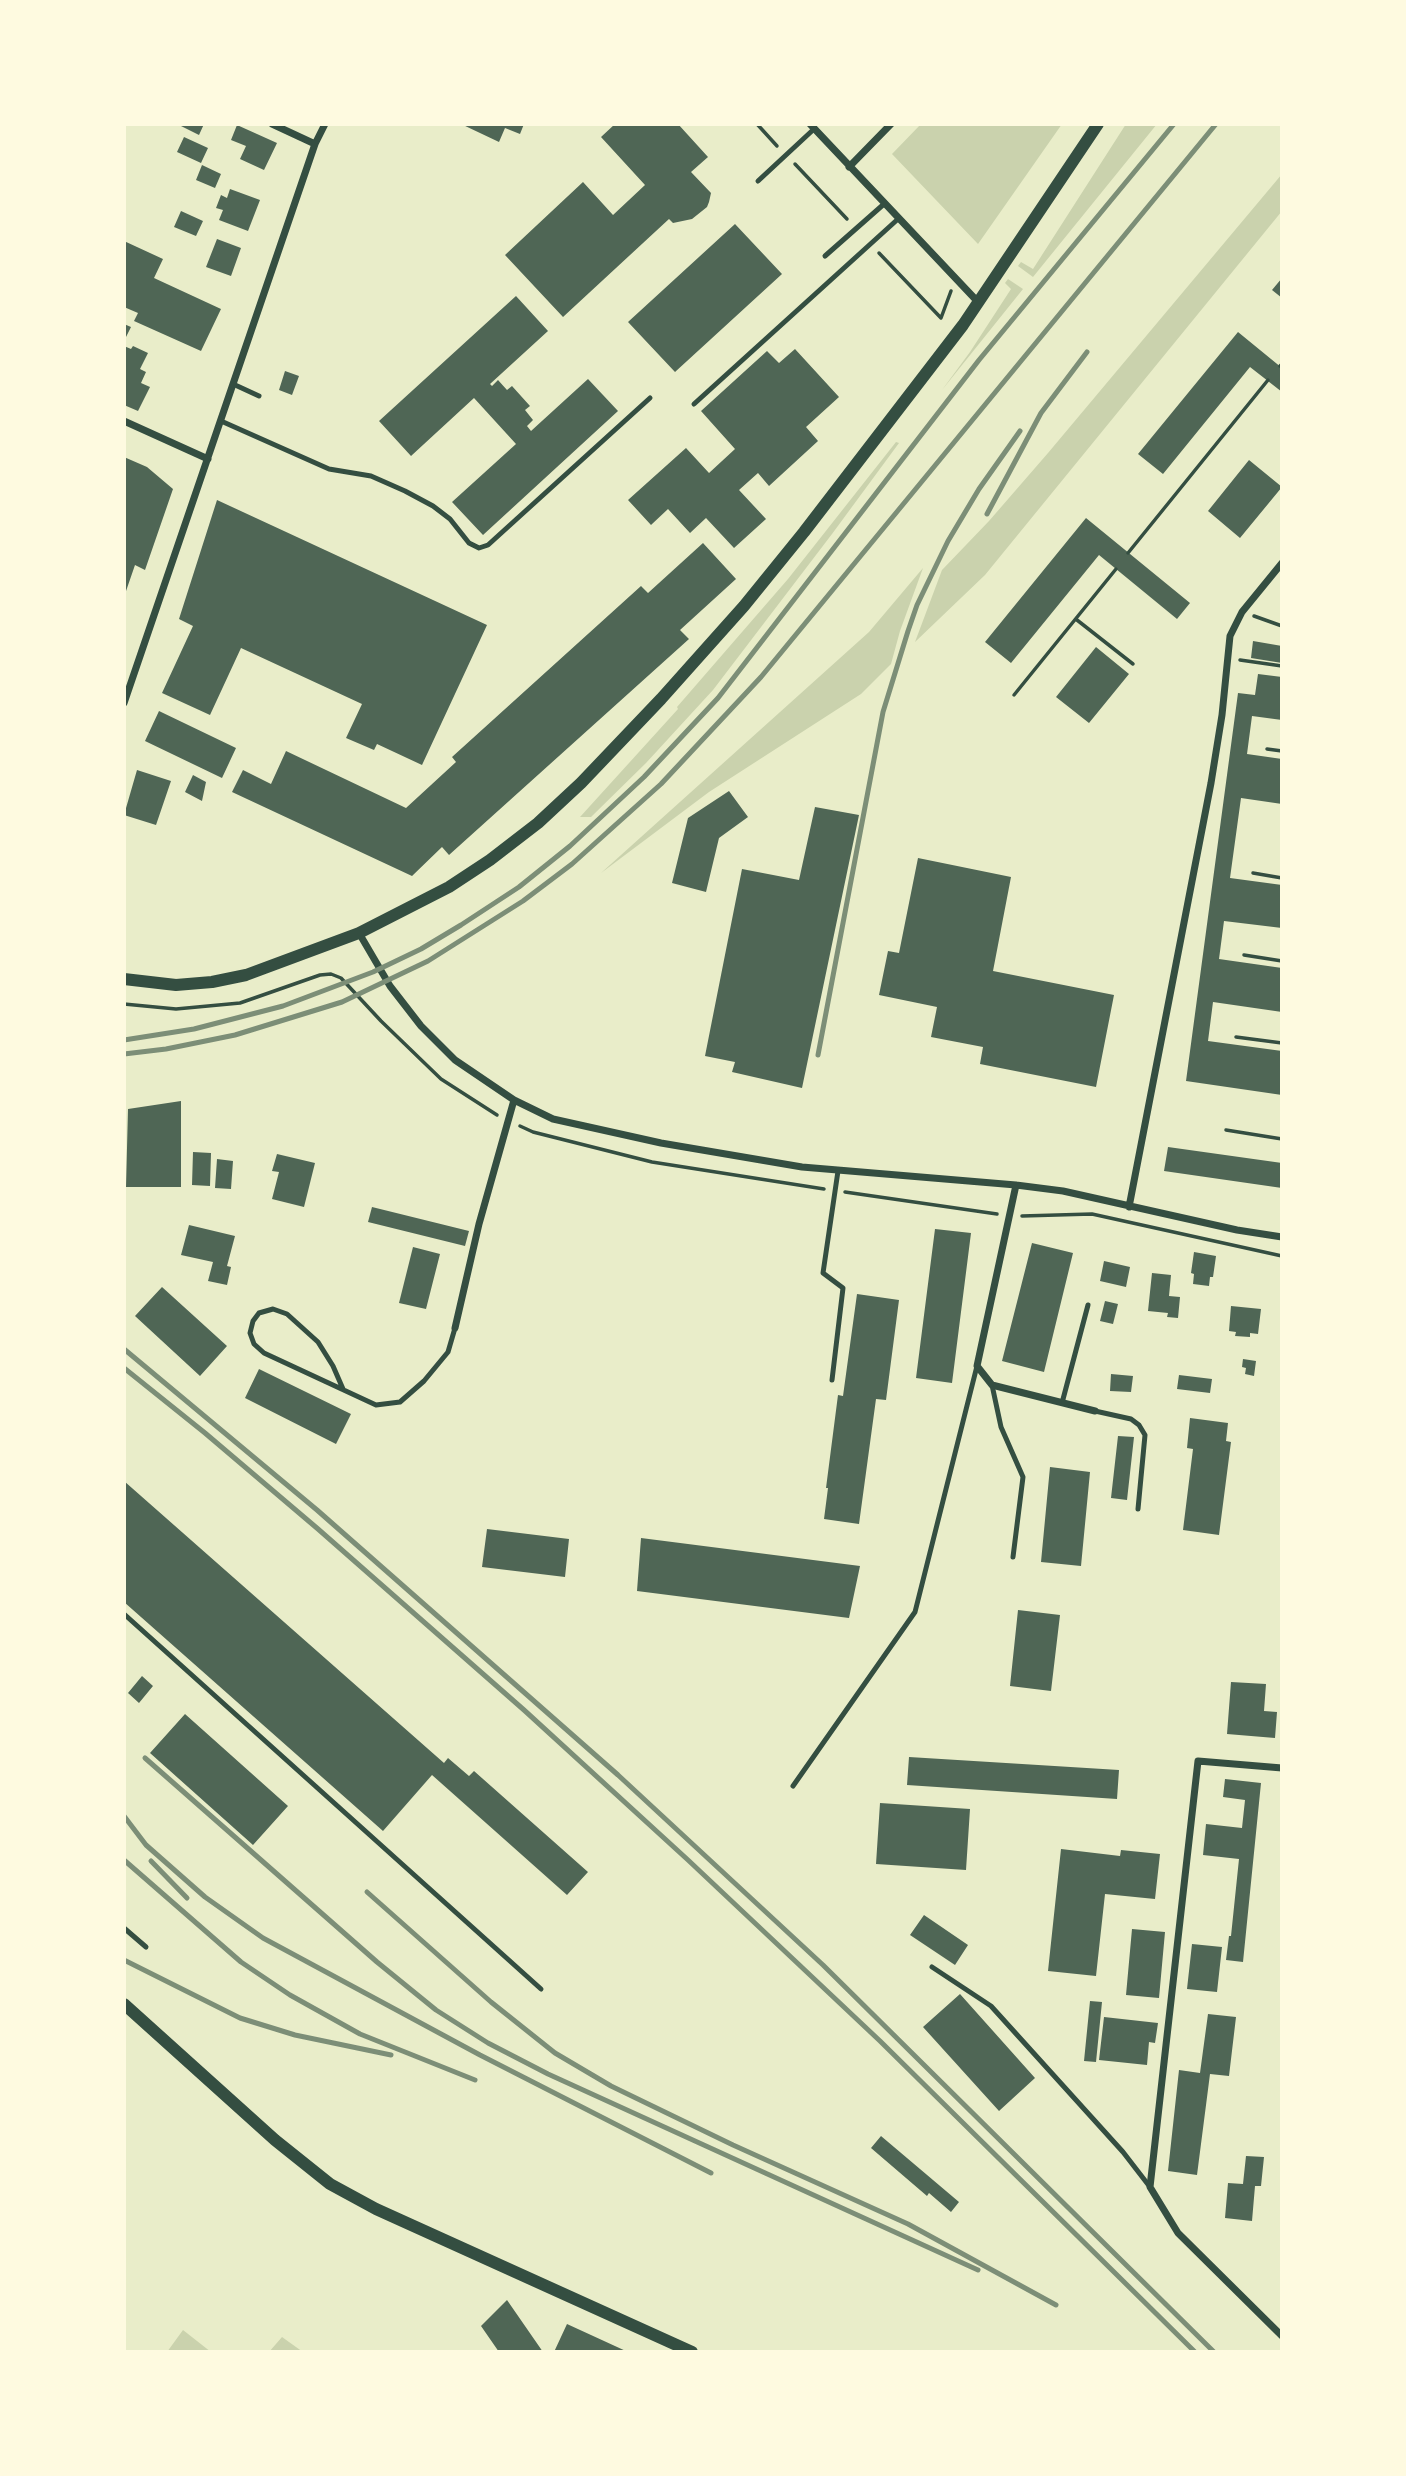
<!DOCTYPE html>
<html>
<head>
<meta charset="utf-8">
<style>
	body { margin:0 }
	#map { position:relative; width:1406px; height:2476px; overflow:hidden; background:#e9edc9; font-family:"Nunito Sans",sans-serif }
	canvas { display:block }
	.frame { position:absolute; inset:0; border:126px solid #fefae0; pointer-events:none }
</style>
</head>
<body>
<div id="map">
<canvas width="1406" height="2476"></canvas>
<div class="frame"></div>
</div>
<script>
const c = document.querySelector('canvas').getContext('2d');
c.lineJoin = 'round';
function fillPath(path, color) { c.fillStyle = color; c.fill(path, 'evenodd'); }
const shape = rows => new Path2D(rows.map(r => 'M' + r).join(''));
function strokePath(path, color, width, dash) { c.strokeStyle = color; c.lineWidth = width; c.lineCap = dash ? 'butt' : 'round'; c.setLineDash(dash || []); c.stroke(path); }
fillPath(shape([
	[921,124,1062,124,978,244,892,154],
	[1126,124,1157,124,1033,277,1018,266,1021,262,1033,269],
	[1282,174,1282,211,985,575,915,642,942,570,989,521,1048,453],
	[1008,279,1023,289,942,390,970,352,1011,289,1005,283],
	[896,442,899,443,832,534,713,690,646,763,591,817,580,817,678,709,677,707,788,579],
	[923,568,900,631,891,664,861,694,709,792,601,873,869,632],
	[183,2330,211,2352,167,2352],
	[282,2337,303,2352,269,2352]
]), '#cad2ad');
fillPath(shape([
	[177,124,204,124,199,135],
	[461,124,524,124,520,134,505,128,499,142],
	[615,124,678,124,708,157,691,172,711,193,709,202,707,207,692,219,673,223,669,219,563,317,505,255,583,182,613,215,645,185,601,137],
	[237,125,277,143,264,170,240,159,246,146,231,140],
	[184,137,208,148,201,163,177,152],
	[202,165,221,174,215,188,196,180],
	[230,189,260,200,248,231,219,220,223,210,216,208,221,195,227,198],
	[181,211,203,221,196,236,174,227],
	[735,224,782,274,675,372,628,322],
	[217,239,241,248,231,276,206,267],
	[124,241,163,259,154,278,221,309,201,351,134,321,138,313,124,307],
	[1282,278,1282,298,1272,290],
	[516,296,548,331,490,384,492,386,498,380,507,390,512,386,530,406,525,410,533,420,527,426,531,431,588,379,618,411,483,535,452,502,516,444,474,398,411,456,379,421],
	[124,324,131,327,124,341],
	[1238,332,1282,368,1282,392,1250,367,1163,474,1138,454],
	[124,346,131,349,133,346,148,353,140,369,146,372,141,383,150,387,138,411,124,405],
	[795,349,839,397,806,427,818,441,769,486,758,473,739,490,766,519,734,548,706,518,690,533,668,509,651,525,628,500,686,448,709,473,735,449,701,411,767,351,779,363],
	[285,371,299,376,292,395,279,390],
	[124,457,147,467,173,489,145,570,135,565,125,594],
	[1249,460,1282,487,1240,538,1208,511],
	[217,500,487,625,422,765,377,744,374,750,346,738,362,704,241,648,210,715,162,693,193,626,179,619],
	[1086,518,1190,603,1177,619,1099,555,1011,663,985,642],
	[703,543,736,579,680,630,689,639,449,855,442,847,412,876,232,792,243,770,271,784,286,751,406,808,456,762,452,757,641,586,648,593],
	[1253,641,1282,646,1282,663,1251,658],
	[1096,647,1129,674,1089,723,1056,697],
	[1258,674,1282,677,1282,720,1252,716,1247,754,1282,759,1282,804,1241,798,1230,878,1282,885,1282,928,1224,921,1219,959,1282,968,1282,1012,1213,1002,1208,1041,1282,1051,1282,1095,1186,1081,1238,693,1255,695],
	[159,711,236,748,222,778,145,741],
	[137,770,171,781,156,825,124,815],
	[193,775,206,782,202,801,185,792],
	[729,791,748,817,719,838,706,892,672,883,688,818],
	[815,807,859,815,802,1088,732,1072,735,1062,705,1056,742,869,799,880],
	[918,858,1011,877,993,971,1114,995,1096,1087,980,1064,983,1047,931,1037,937,1007,879,995,888,951,899,953],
	[181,1101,181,1187,126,1187,128,1109],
	[1168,1147,1282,1163,1282,1188,1164,1171],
	[193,1152,211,1153,210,1186,192,1185],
	[277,1154,315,1163,304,1207,272,1199,279,1172,272,1171],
	[217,1159,233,1161,231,1189,215,1188],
	[372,1207,469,1231,465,1246,368,1222],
	[189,1225,235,1236,227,1266,231,1267,227,1285,208,1281,213,1262,181,1255],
	[935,1229,971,1233,952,1383,916,1378],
	[1032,1243,1073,1253,1044,1372,1002,1361],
	[413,1247,440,1254,426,1309,399,1303],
	[1194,1252,1216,1256,1213,1277,1210,1277,1209,1286,1193,1284,1194,1274,1191,1273],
	[1104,1261,1130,1267,1126,1287,1100,1281],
	[1152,1273,1171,1275,1169,1296,1180,1297,1178,1318,1167,1317,1168,1313,1148,1311],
	[162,1287,227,1346,200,1376,135,1316],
	[857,1294,899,1300,886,1400,876,1399,859,1524,824,1519,828,1488,826,1488,838,1395,843,1396],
	[1105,1301,1118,1304,1113,1324,1100,1321],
	[1231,1306,1261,1309,1258,1334,1250,1333,1250,1337,1235,1336,1236,1332,1229,1331],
	[1243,1359,1256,1361,1254,1376,1245,1374,1246,1368,1242,1367],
	[259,1369,351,1414,336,1444,245,1398],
	[1111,1374,1133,1376,1131,1392,1110,1391],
	[1179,1375,1212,1379,1210,1393,1177,1389],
	[1190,1418,1228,1423,1226,1441,1231,1442,1219,1535,1183,1530,1193,1449,1187,1448],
	[1118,1436,1134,1437,1127,1500,1111,1498],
	[1050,1467,1090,1472,1081,1566,1041,1562],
	[124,1481,444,1763,448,1758,469,1776,474,1771,588,1872,567,1895,432,1775,383,1831,124,1602],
	[487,1529,569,1539,565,1577,482,1567],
	[641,1538,860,1566,849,1618,637,1591],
	[1018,1610,1060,1615,1051,1691,1010,1686],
	[142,1676,153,1686,139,1703,128,1693],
	[1231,1682,1266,1684,1264,1711,1277,1712,1275,1738,1227,1734],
	[185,1714,288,1806,253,1845,150,1753],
	[909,1757,1119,1770,1117,1799,907,1785],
	[1225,1779,1261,1783,1243,1962,1226,1960,1229,1936,1231,1936,1239,1859,1203,1855,1206,1824,1242,1828,1245,1800,1223,1797],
	[880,1803,970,1809,966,1870,876,1864],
	[1061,1849,1120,1856,1121,1850,1160,1854,1155,1899,1105,1894,1096,1976,1048,1971],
	[924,1915,968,1945,955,1965,910,1935],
	[1132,1929,1165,1932,1159,1998,1126,1995],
	[1192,1944,1222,1947,1217,1992,1187,1989],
	[960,1994,1035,2078,999,2111,923,2027],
	[1090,2001,1102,2002,1096,2062,1084,2061],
	[1208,2014,1236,2017,1229,2076,1210,2074,1197,2175,1168,2171,1179,2070,1200,2073],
	[1104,2017,1158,2023,1155,2043,1149,2042,1147,2065,1099,2060],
	[881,2136,959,2202,951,2212,929,2193,927,2196,871,2148],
	[1246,2156,1264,2157,1261,2186,1255,2186,1252,2221,1225,2218,1228,2183,1243,2184],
	[507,2300,543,2352,499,2352,481,2326],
	[567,2324,628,2352,554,2352]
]), '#4f6655');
strokePath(shape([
	[757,124,777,146],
	[795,164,847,219],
	[879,253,941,318,951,291],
	[1280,366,1282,364],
	[1128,553,1268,380],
	[1254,616,1282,626],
	[1077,620,1133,664],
	[1240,660,1282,666],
	[1014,695,1116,569],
	[1267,749,1282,751],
	[1253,873,1282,878],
	[1244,955,1282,961],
	[124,1004,176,1009,240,1003,320,975,331,974,341,978,381,1021,441,1079,497,1115],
	[1236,1037,1282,1043],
	[520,1126,533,1132,652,1162,824,1189],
	[1226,1130,1282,1139],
	[845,1192,997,1214],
	[1022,1216,1092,1214,1282,1256]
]), '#344e41', 3.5);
strokePath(shape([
	[758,181,814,129],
	[825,256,884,204],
	[233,384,259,396],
	[694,404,898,219],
	[221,421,329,469,371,476,405,491,433,506,450,519,469,543,479,548,488,545,650,398],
	[832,1380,843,1288,823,1273,838,1171],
	[992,1385,1001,1427,1023,1477,1013,1557],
	[343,1389,333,1366,318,1342,287,1314,273,1309,259,1313,253,1321,250,1333,254,1344,264,1353,376,1405,400,1402,424,1381,448,1352,455,1328],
	[1062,1403,1088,1305],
	[1095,1411,1131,1419,1139,1425,1145,1435,1138,1509],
	[124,1614,541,1989],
	[793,1786,915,1612,977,1366],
	[124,1928,146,1947],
	[932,1967,991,2006,1123,2152,1150,2187]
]), '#344e41', 5);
strokePath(shape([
	[272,124,315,144],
	[810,124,978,302],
	[849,167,891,124],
	[124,421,208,459],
	[124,703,315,144,325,124],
	[359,933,390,986,421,1026,455,1060,514,1100,553,1119,661,1143,802,1167,1016,1185,1063,1191,1237,1230,1282,1237],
	[1016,1185,977,1366,992,1385,1095,1411],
	[1129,1207,1211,783,1222,715,1230,636,1242,612,1282,563],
	[455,1328,479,1224,514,1100],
	[1282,1768,1198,1761,1150,2187,1178,2233,1282,2336]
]), '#344e41', 7);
strokePath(shape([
	[124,979,176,985,212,982,246,975,359,933,449,887,490,860,538,823,581,783,661,699,744,606,804,532,963,325,1098,124],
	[124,2004,275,2140,330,2184,376,2209,692,2352]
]), '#344e41', 12);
strokePath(shape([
	[987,514,1041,413,1087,352],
	[124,1040,194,1029,283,1006,373,972,421,949,461,925,519,887,570,846,644,777,718,698,979,360,1174,124],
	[124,1054,166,1049,235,1035,342,1002,428,961,523,901,572,864,661,784,761,677,1216,124],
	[818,1055,883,712,908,631,917,605,948,541,979,489,1020,431],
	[124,1349,317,1510,618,1775,823,1965,1214,2352],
	[124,1368,205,1433,318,1529,524,1710,688,1860,880,2041,1195,2352],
	[145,1758,377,1962,436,2010,488,2043,548,2074,978,2270],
	[124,1816,146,1845,205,1897,263,1938,480,2055,711,2173],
	[124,1860,241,1962,290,1995,360,2034,475,2080],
	[151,1861,187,1898],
	[367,1892,491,2002,555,2053,611,2086,733,2145,908,2224,1056,2305],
	[124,1960,240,2018,295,2035,391,2055]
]), '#7c8e77', 5);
</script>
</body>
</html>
